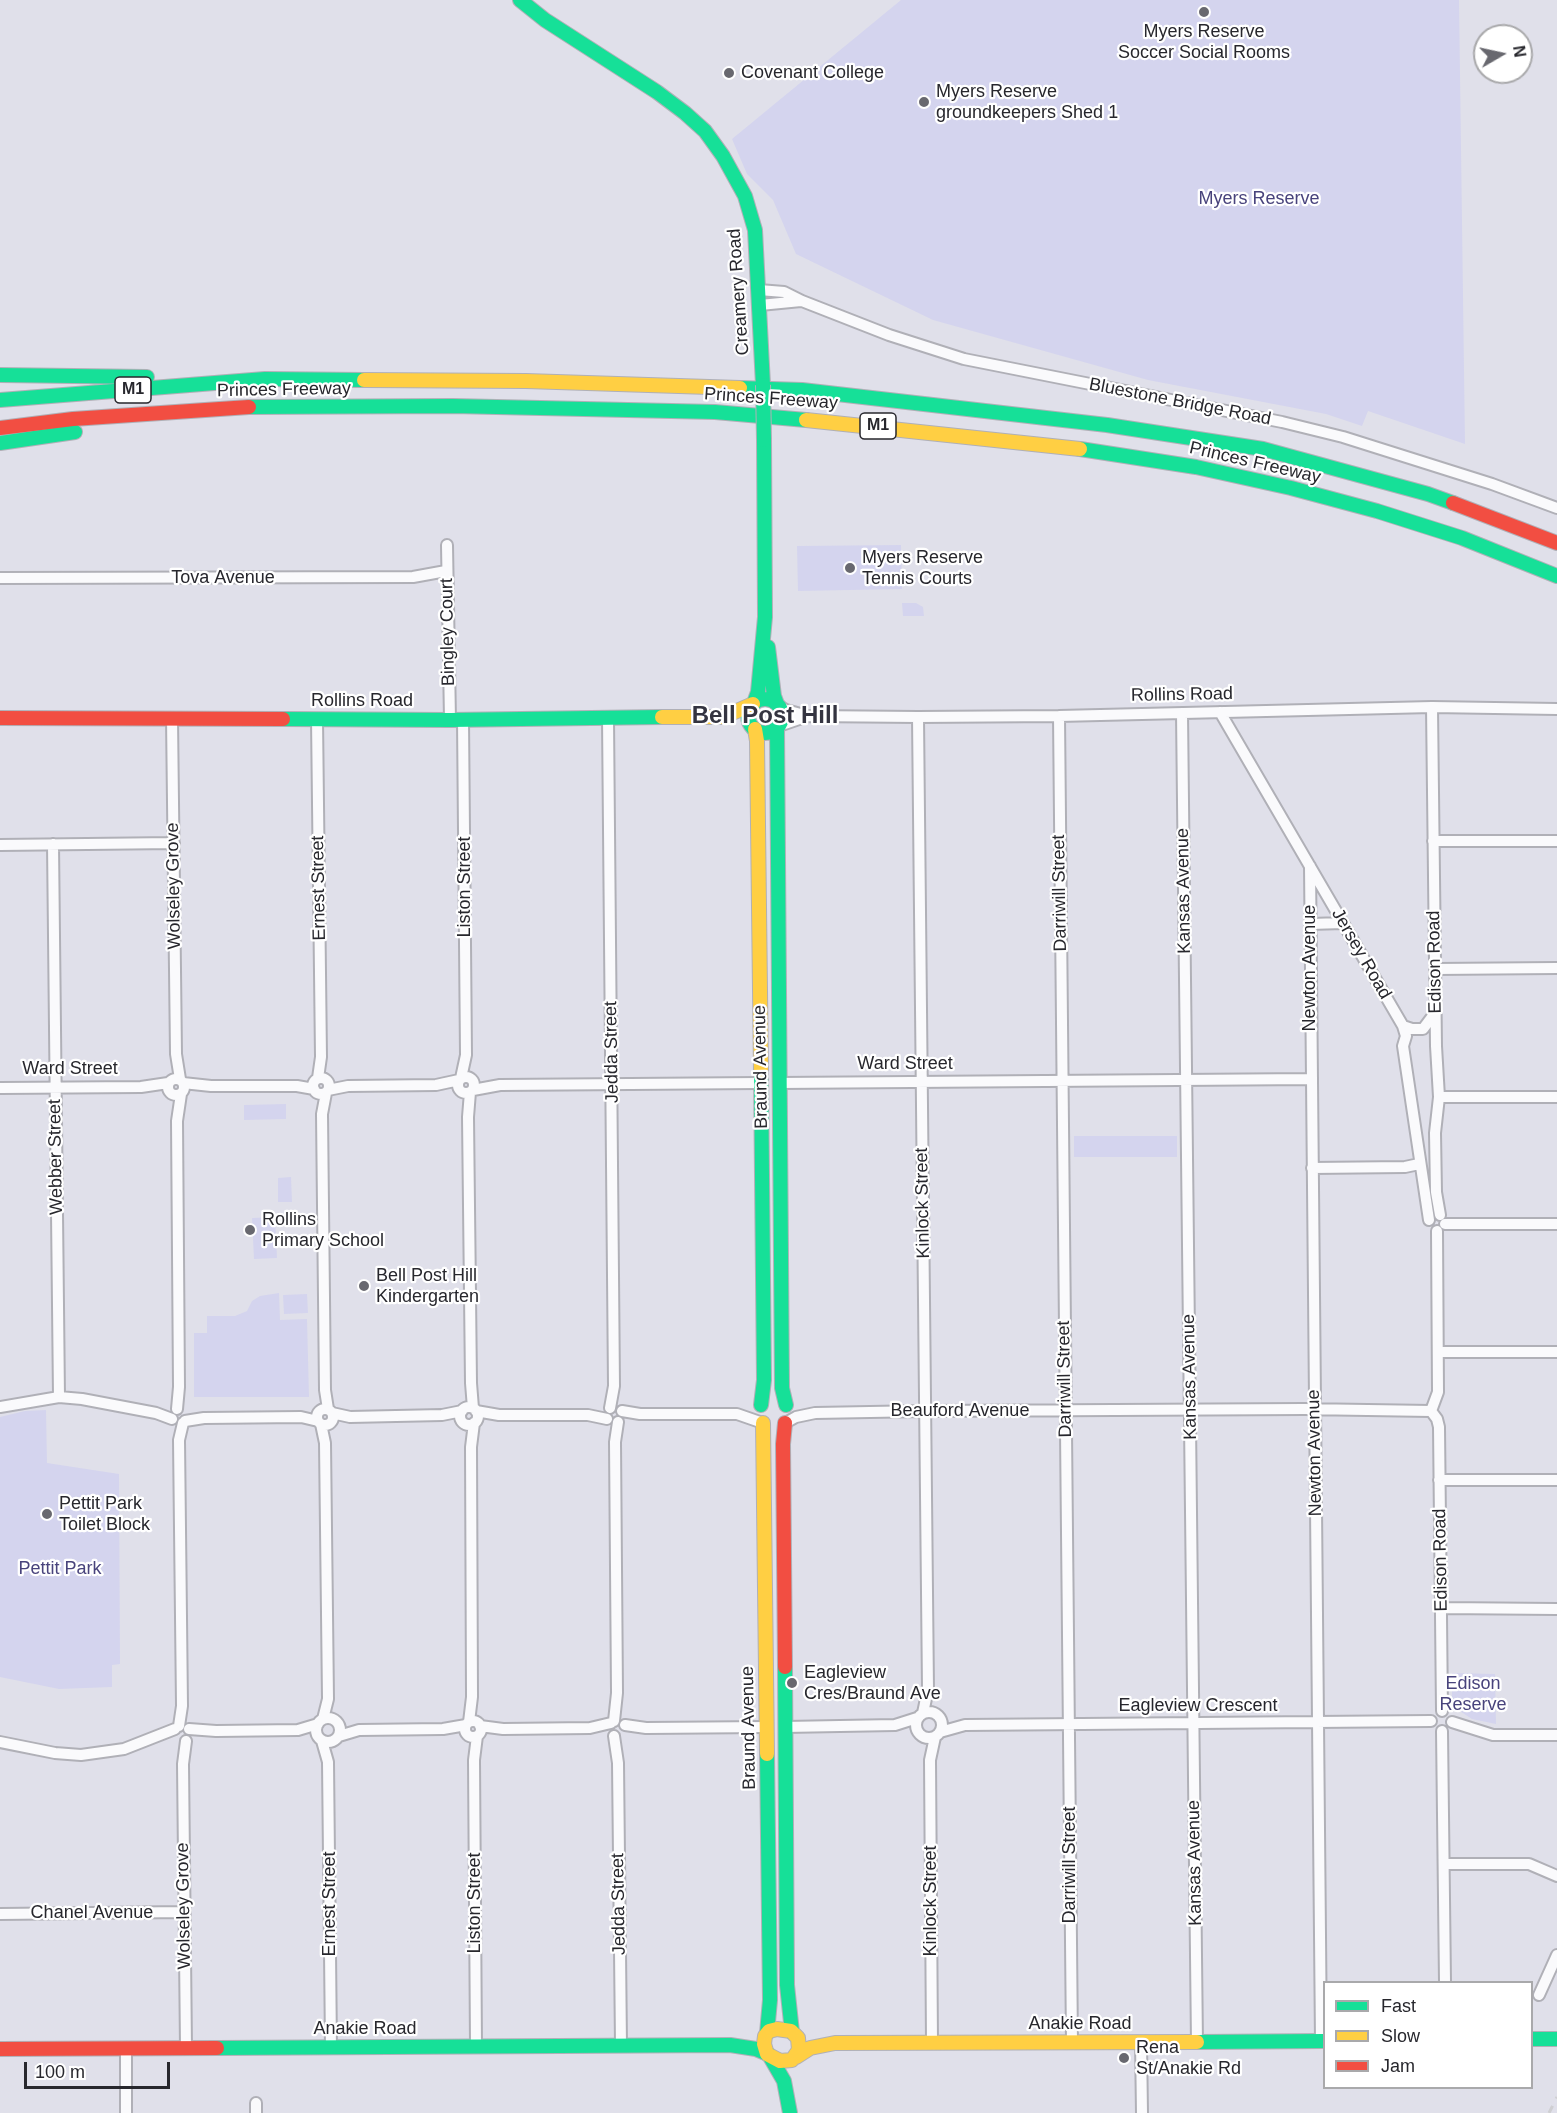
<!DOCTYPE html>
<html>
<head>
<meta charset="utf-8">
<style>
	body { margin:0 }
	#map { position:relative; width:1557px; height:2113px; overflow:hidden; background:#e0e0ea; font-family:Arial,sans-serif }
	canvas { display:block }
	.legend { position:absolute; left:1323px; top:1981px; width:210px; height:108px; box-sizing:border-box; background:#fff; border:2px solid #a9a9ab; margin:0; padding:8px 10px; list-style:none; font-size:18px; color:#27272d }
	.legend li { display:flex; align-items:center; gap:12px; height:30px }
	.legend b { width:30px; border:2px solid #a9a9ab }
	.north { position:absolute; left:1473px; top:24px; width:60px; height:60px; box-sizing:border-box; background:#fff; border:2px solid #a9a9ab; border-radius:50%; rotate:81deg; font-size:16px; font-weight:700; line-height:24px; text-align:center; color:#27272d }
	.north::after { content:''; display:block; margin:auto; width:21px; height:27px; background:#68686f; clip-path:polygon(50% 0,100% 100%,50% 72%,0 100%) }
	.scale { position:absolute; left:24px; top:2062px; width:146px; height:27px; box-sizing:border-box; border:3px solid #27272d; border-top:0; padding-left:8px; font-size:18px; line-height:21px; white-space:nowrap; color:#27272d; -webkit-text-stroke:4px #fff; paint-order:stroke }
</style>
</head>
<body>
<div id="map">
<canvas width="1557" height="2113"></canvas>
<ul class="legend">
<li><b style="height:8px;background:#16e098"></b>Fast</li>
<li><b style="height:8px;background:#ffcf43"></b>Slow</li>
<li><b style="height:8px;background:#f24e42"></b>Jam</li>
</ul>
<div class="north">N</div>
<div class="scale">100 m</div>
</div>
<script>
const c = document.querySelector('canvas').getContext('2d');
c.lineJoin = 'round';
function fillPath(path, color) { c.fillStyle = color; c.fill(path, 'evenodd'); }
const shape = rows => new Path2D(rows.map(r => 'M' + r).join(''));
function strokePath(path, color, width, dash) { c.strokeStyle = color; c.lineWidth = width; c.lineCap = dash ? 'butt' : 'round'; c.setLineDash(dash || []); c.stroke(path); }
function write(font, color, halo, rows, align = 'center') {
  c.font = font + ' Arial,sans-serif'; c.lineWidth = 4.5; c.setLineDash([]); c.textBaseline = 'middle'; c.strokeStyle = halo; c.fillStyle = color; for (const [text, x, y, turn = 0] of rows) {
    c.save(); c.translate(x, y); c.rotate((+turn || 0) * Math.PI / 180); c.textAlign = isNaN(turn) ? turn : align; if (halo) c.strokeText(text, 0, 0); c.fillText(text, 0, 0); c.restore();
  }
}
fillPath(shape([
	[901,0,1459,0,1465,444,1368,411,1362,426,1326,414,1148,380,933,320,796,254,773,200,747,174,732,139],
	[901,545,902,589,798,591,797,546],
	[902,603,916,603,923,607,924,616,903,616],
	[286,1104,286,1119,244,1120,244,1105],
	[1074,1136,1177,1136,1177,1157,1074,1157],
	[291,1177,292,1202,278,1202,278,1178],
	[275,1217,277,1258,254,1259,252,1218],
	[279,1293,280,1320,307,1319,309,1397,194,1397,194,1333,207,1333,207,1316,235,1316,247,1311,252,1301,260,1296],
	[307,1294,308,1313,284,1314,283,1295],
	[46,1410,47,1463,119,1474,120,1664,112,1665,112,1687,59,1689,0,1677,0,1417,25,1411],
	[1452,1673,1495,1674,1496,1724,1472,1719,1452,1706]
]), '#d4d4ee');
const street = shape([
	[759,290,784,292,802,301,889,335,964,359,1282,422,1343,437,1492,484,1557,508],
	[760,305,801,301],
	[447,545,450,720],
	[0,578,413,577,446,571],
	[779,706,786,710,808,716,918,717,1059,716,1432,707,1557,709],
	[1432,707,1436,1046,1439,1097,1435,1133,1436,1192,1440,1215],
	[1220,712,1403,1026,1406,1036,1403,1046,1429,1220],
	[1182,713,1197,2042],
	[1059,716,1072,2042],
	[918,717,928,1689,923,1713],
	[172,718,176,1054,180,1079],
	[608,718,614,1386,610,1408],
	[317,719,321,1057,318,1078],
	[779,726,808,716],
	[1433,841,1557,841],
	[53,844,59,1397],
	[0,845,174,843],
	[1310,866,1321,2041],
	[1310,924,1343,923],
	[1435,969,1557,968],
	[1403,1026,1412,1029,1423,1029,1435,1013],
	'458 1085a8 8 0 1 1 16 0a8 8 0 1 1-16 0Z',
	'313 1086a8 8 0 1 1 16 0a8 8 0 1 1-16 0Z',
	[461,1078,466,1055,463,720],
	'168 1087a8 8 0 1 1 16 0a8 8 0 1 1-16 0Z',
	[183,1083,211,1086,297,1086,314,1089],
	[779,1083,1311,1079],
	[0,1088,141,1087,168,1083],
	[328,1090,348,1086,436,1085,459,1080],
	[473,1090,500,1085,760,1083],
	[470,1092,468,1117,471,1383,473,1408],
	[326,1093,322,1114,325,1390,328,1409],
	[1439,1097,1557,1097],
	[1312,1168,1405,1167,1419,1164],
	[1445,1224,1557,1224],
	[1438,1352,1557,1352],
	[0,1407,59,1397,82,1399,156,1413,172,1419],
	'460 1416a9 9 0 1 1 18 0a9 9 0 1 1-18 0Z',
	'317 1417a8 8 0 1 1 16 0a8 8 0 1 1-16 0Z',
	[177,1409,179,1387,177,1121,181,1094],
	[476,1411,499,1415,588,1415,607,1419],
	[622,1411,640,1414,737,1414,760,1422],
	[1431,1411,1437,1419,1439,1427,1442,1711],
	[332,1413,350,1417,442,1415,462,1411],
	[185,1421,204,1418,301,1417,318,1421],
	[787,1422,796,1417,815,1413,925,1411,1304,1409,1431,1411,1438,1392,1437,1231],
	[321,1424,325,1443,328,1699,323,1719],
	[1439,1480,1557,1480],
	[1441,1608,1557,1609],
	'916 1725a13 13 0 1 1 26 0a13 13 0 1 1-26 0Z',
	'316 1730a12 12 0 1 1 24 0a12 12 0 1 1-24 0Z',
	'465 1729a8 8 0 1 1 16 0a8 8 0 1 1-16 0Z',
	[614,1721,617,1693,615,1442,618,1422],
	[469,1722,472,1697,471,1447,474,1423],
	[1452,1722,1493,1735,1557,1735],
	[625,1725,646,1728,767,1727],
	[179,1726,182,1706,179,1440,183,1423],
	[480,1726,503,1729,590,1728,611,1723],
	[785,1727,895,1725,917,1718],
	[189,1729,216,1731,298,1730,318,1724],
	[1442,1731,1445,1982],
	[940,1732,965,1725,1431,1721],
	[339,1736,359,1730,443,1729,466,1725],
	[614,1736,618,1763,621,2045],
	[186,1741,183,1764,186,2048],
	[322,1741,328,1762,331,2047],
	[0,1742,55,1753,81,1755,124,1749,175,1729],
	[1444,1864,1529,1864,1557,1876],
	[0,1914,184,1912],
	[1539,1995,1557,1955],
	[1141,2042,1142,2113],
	[932,2043,930,1760,935,1737],
	[476,2046,474,1760,477,1736],
	[126,2048,126,2113],
	[256,2103,256,2113]
]);
const fast = shape([
	[520,0,545,20,657,92,685,113,705,131,723,156,745,196,755,230,763,385],
	[0,375,147,377],
	[740,388,802,390,1107,425,1263,449,1428,494,1453,503],
	[0,400,265,379,364,380],
	[249,407,453,406,715,412,806,420],
	[0,443,75,432],
	[1080,449,1196,467,1291,488,1377,511,1462,538,1557,576],
	[768,647,774,696,777,704],
	'748 716a17 17 0 1 1 34 0a17 17 0 1 1-34 0Z',
	[754,703,758,692,765,617,764,440],
	[283,719,450,720,662,717],
	[777,728,782,1388,786,1405],
	[761,1073,764,1380,761,1405],
	[785,1667,787,1985,792,2032],
	[767,2033,770,2000,767,1754],
	[1532,2039,1557,2039],
	[1197,2042,1324,2041],
	[217,2048,730,2045,756,2049,768,2054],
	[769,2055,784,2081,790,2113]
]);
const slow = shape([
	[364,380,526,381,740,388],
	[806,420,1080,449],
	[662,717,723,717,753,704],
	[755,729,757,741,761,1073],
	[763,1423,767,1754],
	[777,2029,791,2031,798,2038,799,2050,792,2060,780,2061,767,2054,764,2044,765,2036,769,2031,777,2029],
	[796,2057,810,2048,835,2043,1197,2042]
]);
const jam = shape([
	[0,428,73,419,249,407],
	[1453,503,1557,543],
	[0,718,283,719],
	[785,1667,783,1444,785,1423],
	[0,2049,217,2048]
]);
strokePath(street, '#b0b0b7', 14);
strokePath(fast, '#b0b0b7', 16);
strokePath(slow, '#b0b0b7', 16);
strokePath(jam, '#b0b0b7', 16);
strokePath(street, '#fafafc', 10);
strokePath(fast, '#16e098', 14);
strokePath(slow, '#ffcf43', 14);
strokePath(jam, '#f24e42', 14);
strokePath(shape([
	[1549,2113,1557,2097]
]), '#cfcfd2', 3, [8, 8]);
const fastBridge = shape([
	[763,385,764,440]
]);
strokePath(fastBridge, '#b0b0b7', 16, []);
strokePath(fastBridge, '#16e098', 14);
for (const [x, y, r, color] of [
	[1204,12,6,"#68686f"],
	[729,73,6,"#68686f"],
	[924,102,6,"#68686f"],
	[850,568,6,"#68686f"],
	[250,1230,6,"#68686f"],
	[364,1286,6,"#68686f"],
	[47,1514,6,"#68686f"],
	[792,1683,6,"#68686f"],
	[1124,2058,6,"#68686f"]
]) { const dot = new Path2D(); dot.arc(x, y, r, 0, 2 * Math.PI); c.fillStyle = color; c.fill(dot); strokePath(dot, '#fff', 2); }
for (const [x, y, w] of [
	[133,390,36],
	[878,426,36]
]) { const box = new Path2D(); box.roundRect(x - w / 2, y - 13, w, 26, 4.5); c.fillStyle = '#fff'; c.fill(box); strokePath(box, '#27272d', 1.5); }
write('bold 16px', '#27272d', null, [
	["M1",133,390],
	["M1",878,426]
]);
write('18px', '#27272d', '#fff', [
	["Myers Reserve",1204,32,"center"],
	["Soccer Social Rooms",1204,53,"center"],
	["Covenant College",741,73],
	["Myers Reserve",936,92],
	["groundkeepers Shed 1",936,113],
	["Myers Reserve",862,558],
	["Tennis Courts",862,579],
	["Rollins",262,1220],
	["Primary School",262,1241],
	["Bell Post Hill",376,1276],
	["Kindergarten",376,1297],
	["Pettit Park",59,1504],
	["Toilet Block",59,1525],
	["Eagleview",804,1673],
	["Cres/Braund Ave",804,1694],
	["Rena",1136,2048],
	["St/Anakie Rd",1136,2069]
], 'left');
write('18px', '#48437c', '#fff', [
	["Myers Reserve",1259,199],
	["Pettit Park",60,1569],
	["Edison",1473,1684],
	["Reserve",1473,1705]
]);
write('18px', '#27272d', '#fff', [
	["Creamery Road",739,292,-94],
	["Princes Freeway",284,390,-1],
	["Princes Freeway",771,399,4],
	["Bluestone Bridge Road",1180,402,11],
	["Princes Freeway",1255,463,13],
	["Tova Avenue",223,578],
	["Bingley Court",448,632,-91],
	["Rollins Road",1182,695,-1],
	["Rollins Road",362,701],
	["Wolseley Grove",174,886,-91],
	["Liston Street",465,887,-90],
	["Ernest Street",319,888,-91],
	["Kansas Avenue",1184,891,-91],
	["Darriwill Street",1060,893,-91],
	["Jersey Road",1361,954,60],
	["Edison Road",1435,962,-91],
	["Newton Avenue",1310,968,-90],
	["Jedda Street",612,1052,-91],
	["Ward Street",905,1064],
	["Braund Avenue",761,1067,-91],
	["Ward Street",70,1069],
	["Webber Street",56,1157,-91],
	["Kinlock Street",923,1203,-91],
	["Kansas Avenue",1190,1377,-91],
	["Darriwill Street",1065,1379,-91],
	["Beauford Avenue",960,1411],
	["Newton Avenue",1315,1453,-91],
	["Edison Road",1441,1560,-91],
	["Eagleview Crescent",1198,1706],
	["Braund Avenue",749,1728,-91],
	["Kansas Avenue",1195,1863,-91],
	["Darriwill Street",1070,1865,-90],
	["Kinlock Street",931,1901,-90],
	["Liston Street",475,1903,-90],
	["Ernest Street",330,1904,-90],
	["Jedda Street",619,1904,-91],
	["Wolseley Grove",184,1906,-91],
	["Chanel Avenue",92,1913],
	["Anakie Road",1080,2024],
	["Anakie Road",365,2029]
]);
write('bold 24px', '#343440', '#fff', [
	["Bell Post Hill",765,716]
]);
</script>
</body>
</html>
